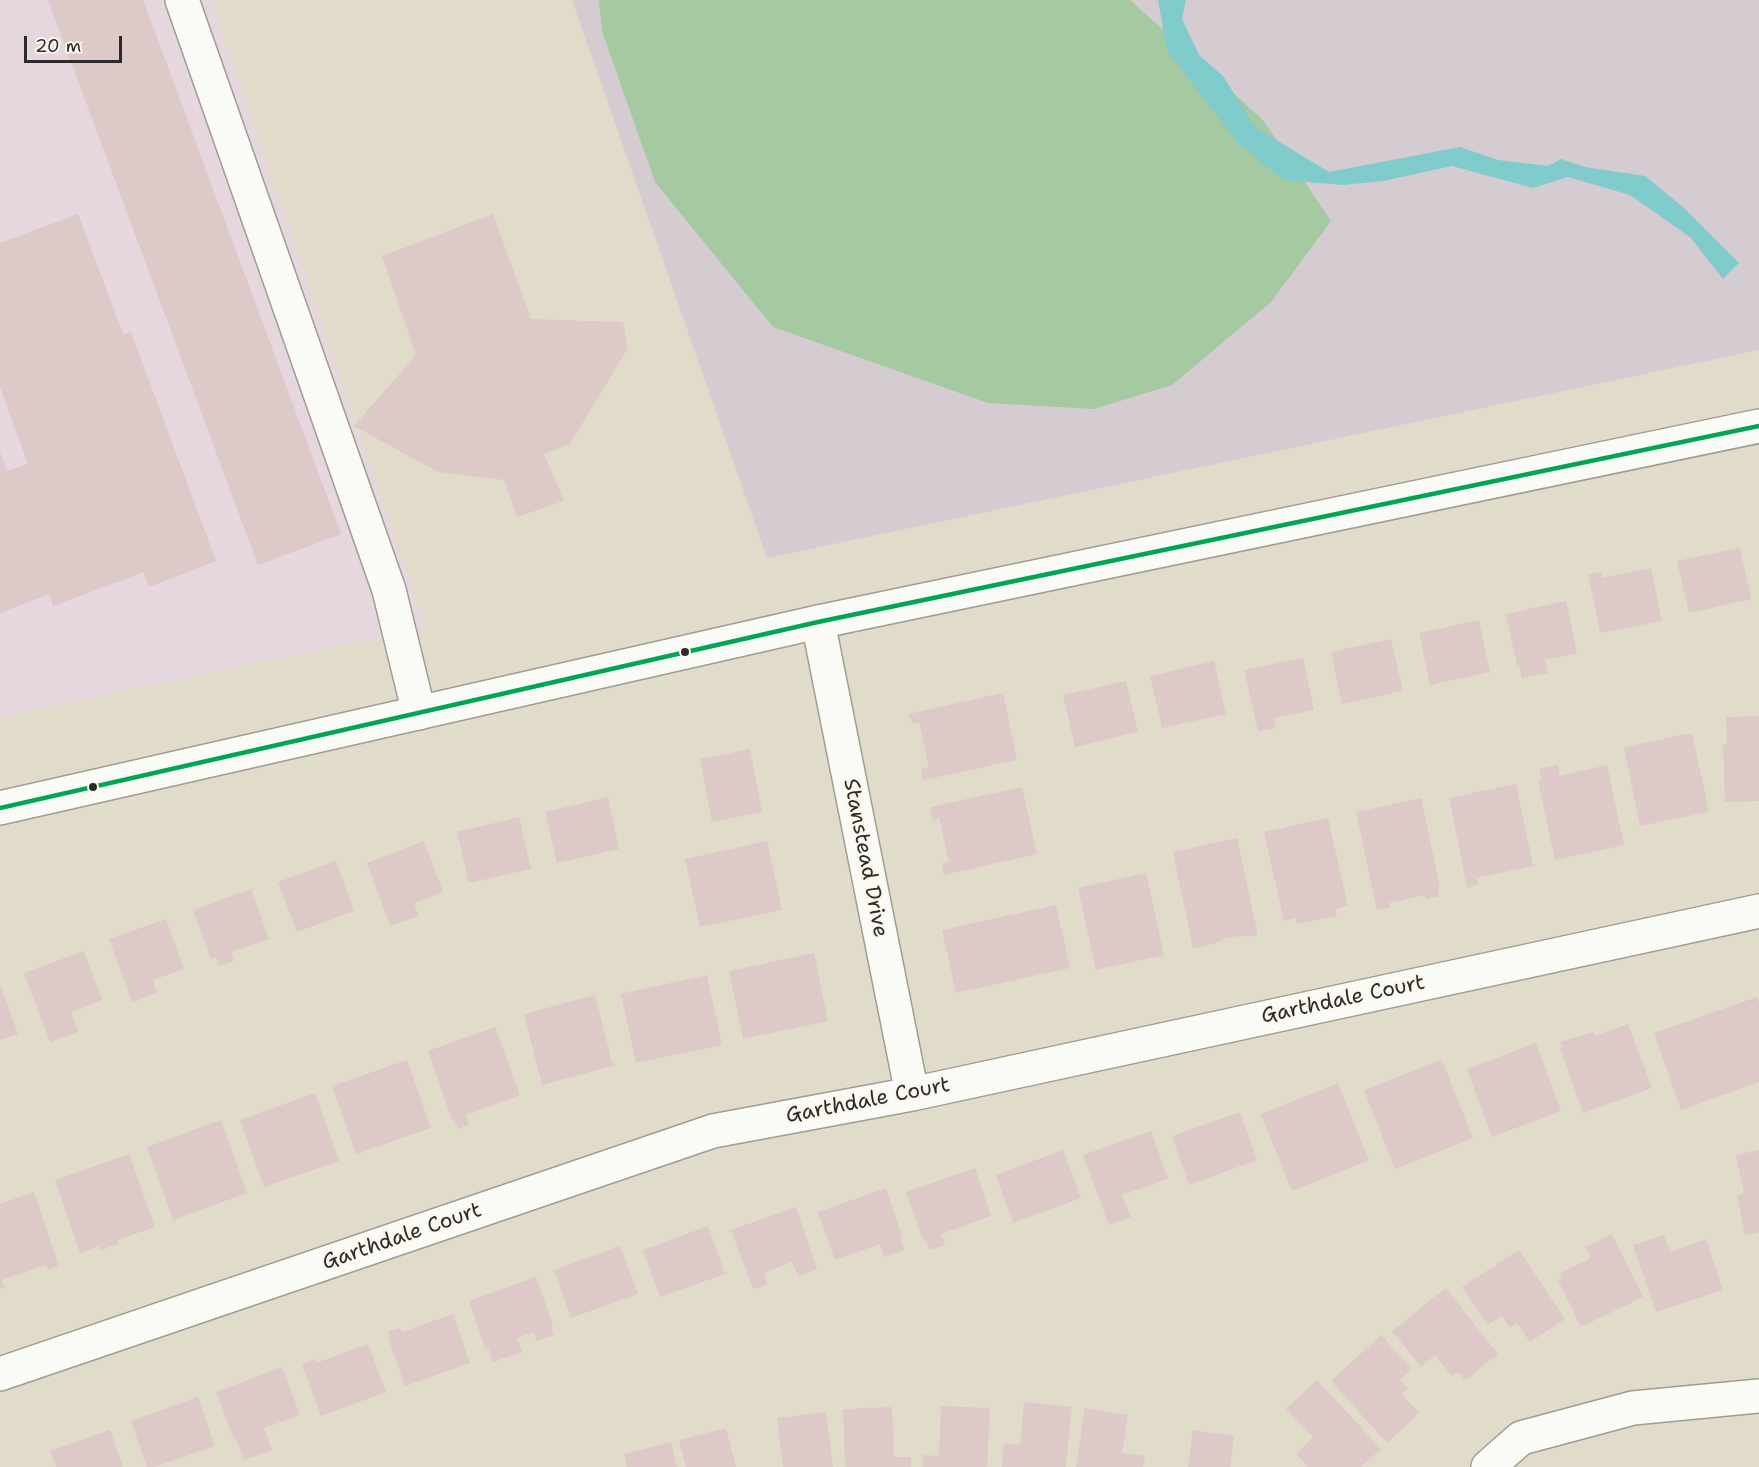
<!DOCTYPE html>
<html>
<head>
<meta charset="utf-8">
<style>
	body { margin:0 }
	#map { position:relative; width:1759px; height:1467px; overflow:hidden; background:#e1dcca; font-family:"Shantell Sans",sans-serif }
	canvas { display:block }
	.scale { position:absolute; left:24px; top:36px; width:98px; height:27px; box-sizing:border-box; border:3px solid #2b2b2b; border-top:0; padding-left:8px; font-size:18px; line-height:21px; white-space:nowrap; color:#2b2b2b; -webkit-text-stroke:4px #fbf7ec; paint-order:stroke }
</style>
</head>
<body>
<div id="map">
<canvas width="1759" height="1467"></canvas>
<div class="scale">20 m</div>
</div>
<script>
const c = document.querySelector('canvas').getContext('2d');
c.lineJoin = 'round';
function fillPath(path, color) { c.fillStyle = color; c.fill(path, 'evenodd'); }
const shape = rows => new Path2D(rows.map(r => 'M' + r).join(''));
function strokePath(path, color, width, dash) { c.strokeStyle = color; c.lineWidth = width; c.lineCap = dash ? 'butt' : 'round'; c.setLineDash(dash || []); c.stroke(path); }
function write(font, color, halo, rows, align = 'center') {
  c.font = font + ' "Shantell Sans",sans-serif'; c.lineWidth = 5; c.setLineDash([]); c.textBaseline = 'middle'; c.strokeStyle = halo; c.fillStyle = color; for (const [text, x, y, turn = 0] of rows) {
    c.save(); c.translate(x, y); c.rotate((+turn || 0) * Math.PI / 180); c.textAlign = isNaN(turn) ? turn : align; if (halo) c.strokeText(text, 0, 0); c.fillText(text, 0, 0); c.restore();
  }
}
fillPath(shape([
	[0,0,211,0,426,627,0,717]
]), '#e6d6dd');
fillPath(shape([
	[572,0,1759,0,1759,350,767,558]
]), '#d4ccd1');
fillPath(shape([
	[599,0,1130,0,1263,120,1331,221,1271,302,1172,385,1094,409,988,403,773,327,655,182,602,31]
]), '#a5c9a0');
fillPath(shape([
	[1158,0,1186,0,1182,19,1199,55,1223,76,1255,127,1329,172,1460,147,1498,160,1548,166,1561,159,1585,167,1645,176,1684,208,1739,263,1723,279,1690,237,1630,195,1568,177,1533,188,1452,166,1383,181,1343,185,1284,180,1239,144,1167,51]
]), '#80cbcb');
fillPath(shape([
	[48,0,143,0,341,534,258,565],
	[78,214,123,334,131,332,216,561,149,587,144,572,53,606,49,594,0,613,0,452,7,471,28,464,0,387,0,243],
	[493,214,531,319,623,322,628,348,570,444,544,454,564,501,517,517,504,480,438,472,354,426,416,355,382,256],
	[1740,548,1751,599,1689,613,1677,561],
	[1651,568,1662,621,1600,633,1588,574,1601,572,1602,578],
	[1566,601,1577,653,1545,660,1548,673,1522,678,1519,665,1517,666,1506,614],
	[1479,620,1490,672,1430,685,1419,633],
	[1391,639,1403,691,1342,704,1331,652],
	[1303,658,1314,710,1274,718,1276,728,1258,731,1244,670],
	[1214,661,1226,714,1162,728,1150,676],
	[1126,681,1138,732,1075,747,1063,695],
	[1003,693,1017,760,923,780,921,769,929,768,919,722,912,724,909,714],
	[1759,716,1759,801,1725,802,1723,744,1727,744,1726,717],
	[1692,733,1709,812,1640,826,1624,747],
	[750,749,762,812,712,822,700,759],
	[1558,765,1560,776,1607,765,1624,845,1555,860,1538,781,1541,780,1539,769],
	[1516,784,1533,866,1477,878,1478,885,1467,888,1449,798],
	[1022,787,1037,854,944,875,942,864,949,862,939,818,933,820,930,807],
	[608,797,619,849,557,863,545,812],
	[1421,798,1440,887,1438,888,1439,896,1426,899,1425,895,1389,903,1390,908,1377,910,1356,812],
	[519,817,531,869,469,883,457,832],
	[1328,818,1348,906,1335,909,1337,916,1297,924,1296,918,1284,921,1264,832],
	[1237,838,1258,935,1245,937,1245,935,1222,939,1223,941,1193,949,1173,852],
	[424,841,443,892,414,903,419,916,390,926,367,863],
	[767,841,782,910,700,927,685,859],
	[336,861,354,911,297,932,278,882],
	[1146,873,1164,955,1096,970,1078,888],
	[251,889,269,939,231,952,234,961,219,966,216,957,211,959,193,910],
	[1056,905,1070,968,956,993,942,930],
	[166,919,184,969,153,980,157,993,132,1002,109,939],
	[84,951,102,1000,71,1012,78,1032,50,1042,24,973],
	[814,953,828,1021,743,1039,729,971],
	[707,975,722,1045,636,1063,621,994],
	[0,984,18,1034,0,1040],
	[595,995,613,1066,542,1085,524,1014],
	[1757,997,1759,1003,1759,1082,1681,1110,1654,1033],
	[1628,1024,1652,1088,1583,1113,1560,1048,1562,1047,1560,1042,1594,1032,1595,1036],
	[495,1027,520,1095,466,1115,469,1125,458,1129,454,1119,452,1120,428,1051],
	[1536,1043,1561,1111,1492,1137,1467,1069],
	[407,1060,431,1128,356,1154,332,1086],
	[1442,1060,1473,1138,1395,1169,1364,1090],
	[1338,1083,1369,1160,1292,1191,1261,1114],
	[315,1093,339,1161,264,1187,240,1120],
	[1240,1112,1257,1160,1189,1185,1172,1136],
	[221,1120,247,1193,173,1220,147,1147],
	[1151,1131,1168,1179,1122,1195,1131,1217,1109,1225,1083,1155],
	[1063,1150,1081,1198,1013,1223,996,1175],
	[1759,1150,1759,1232,1745,1235,1737,1195,1744,1193,1736,1155],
	[129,1154,155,1227,117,1240,118,1244,100,1250,99,1246,80,1253,55,1180],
	[975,1168,991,1216,941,1234,945,1245,929,1250,926,1240,923,1240,906,1192],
	[886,1188,902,1236,900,1237,904,1250,884,1257,880,1244,835,1260,818,1212],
	[34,1192,59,1266,48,1270,46,1265,2,1280,5,1287,0,1289,0,1204],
	[796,1207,817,1269,798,1276,792,1262,764,1273,767,1285,753,1289,731,1230],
	[708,1226,725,1274,660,1297,643,1250],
	[1612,1234,1643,1297,1581,1327,1558,1280,1562,1278,1560,1273,1591,1258,1586,1247],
	[1664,1235,1670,1252,1706,1239,1723,1290,1656,1312,1633,1245],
	[620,1246,638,1294,571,1318,554,1270],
	[1519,1250,1565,1319,1530,1342,1517,1323,1510,1328,1502,1316,1488,1325,1462,1287],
	[536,1277,553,1325,551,1326,554,1335,537,1341,534,1332,517,1338,522,1352,493,1362,488,1347,485,1348,469,1301],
	[1446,1288,1498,1354,1465,1380,1458,1372,1452,1376,1435,1355,1421,1367,1392,1331],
	[453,1314,470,1363,405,1386,388,1337,390,1336,388,1332,400,1328,402,1332],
	[1381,1335,1412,1369,1400,1380,1408,1389,1402,1394,1419,1413,1387,1443,1331,1381],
	[368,1344,386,1392,321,1416,302,1364,315,1359,316,1363],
	[282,1367,300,1415,264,1428,272,1450,244,1460,236,1438,234,1439,216,1392],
	[1317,1380,1381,1449,1361,1467,1308,1467,1296,1454,1313,1437,1286,1409],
	[198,1397,215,1446,154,1467,147,1467,131,1421],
	[1024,1402,1072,1407,1066,1467,1002,1467,1004,1444,1020,1445],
	[941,1406,990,1408,987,1467,923,1467,923,1455,939,1456],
	[892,1407,894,1457,911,1457,911,1467,845,1467,843,1409],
	[1085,1408,1128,1415,1122,1453,1145,1456,1143,1467,1076,1467],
	[826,1412,833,1467,783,1467,777,1418],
	[726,1428,736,1467,686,1467,679,1440],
	[110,1430,123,1467,56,1467,50,1451],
	[1193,1430,1234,1436,1230,1467,1188,1467],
	[671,1442,677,1467,627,1467,624,1454]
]), '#dcc9c8');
const minor = shape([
	[182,0,389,590,419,713],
	[818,622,912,1094],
	[0,1374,713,1131,912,1094,1759,911],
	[1488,1467,1521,1438,1633,1408,1759,1396]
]);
const major = shape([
	[0,808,818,622,1759,426]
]);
strokePath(minor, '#9f9c92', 36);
strokePath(major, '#9f9c92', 36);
strokePath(minor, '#fafaf7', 33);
strokePath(major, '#fafaf7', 33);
strokePath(shape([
	[0,808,818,622,1759,426]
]), '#00a651', 4.5);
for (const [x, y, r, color] of [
	[685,652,5,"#2b2b2b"],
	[93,787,5,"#2b2b2b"]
]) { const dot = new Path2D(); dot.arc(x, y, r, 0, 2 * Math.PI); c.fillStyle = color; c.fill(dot); strokePath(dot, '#fbf7ec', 2); }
write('21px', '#2b2b2b', '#fbf7ec', [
	["Stanstead Drive",865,858,79],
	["Garthdale Court",1343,1000,-12],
	["Garthdale Court",868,1101,-11],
	["Garthdale Court",402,1237,-19]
]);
</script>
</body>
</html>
